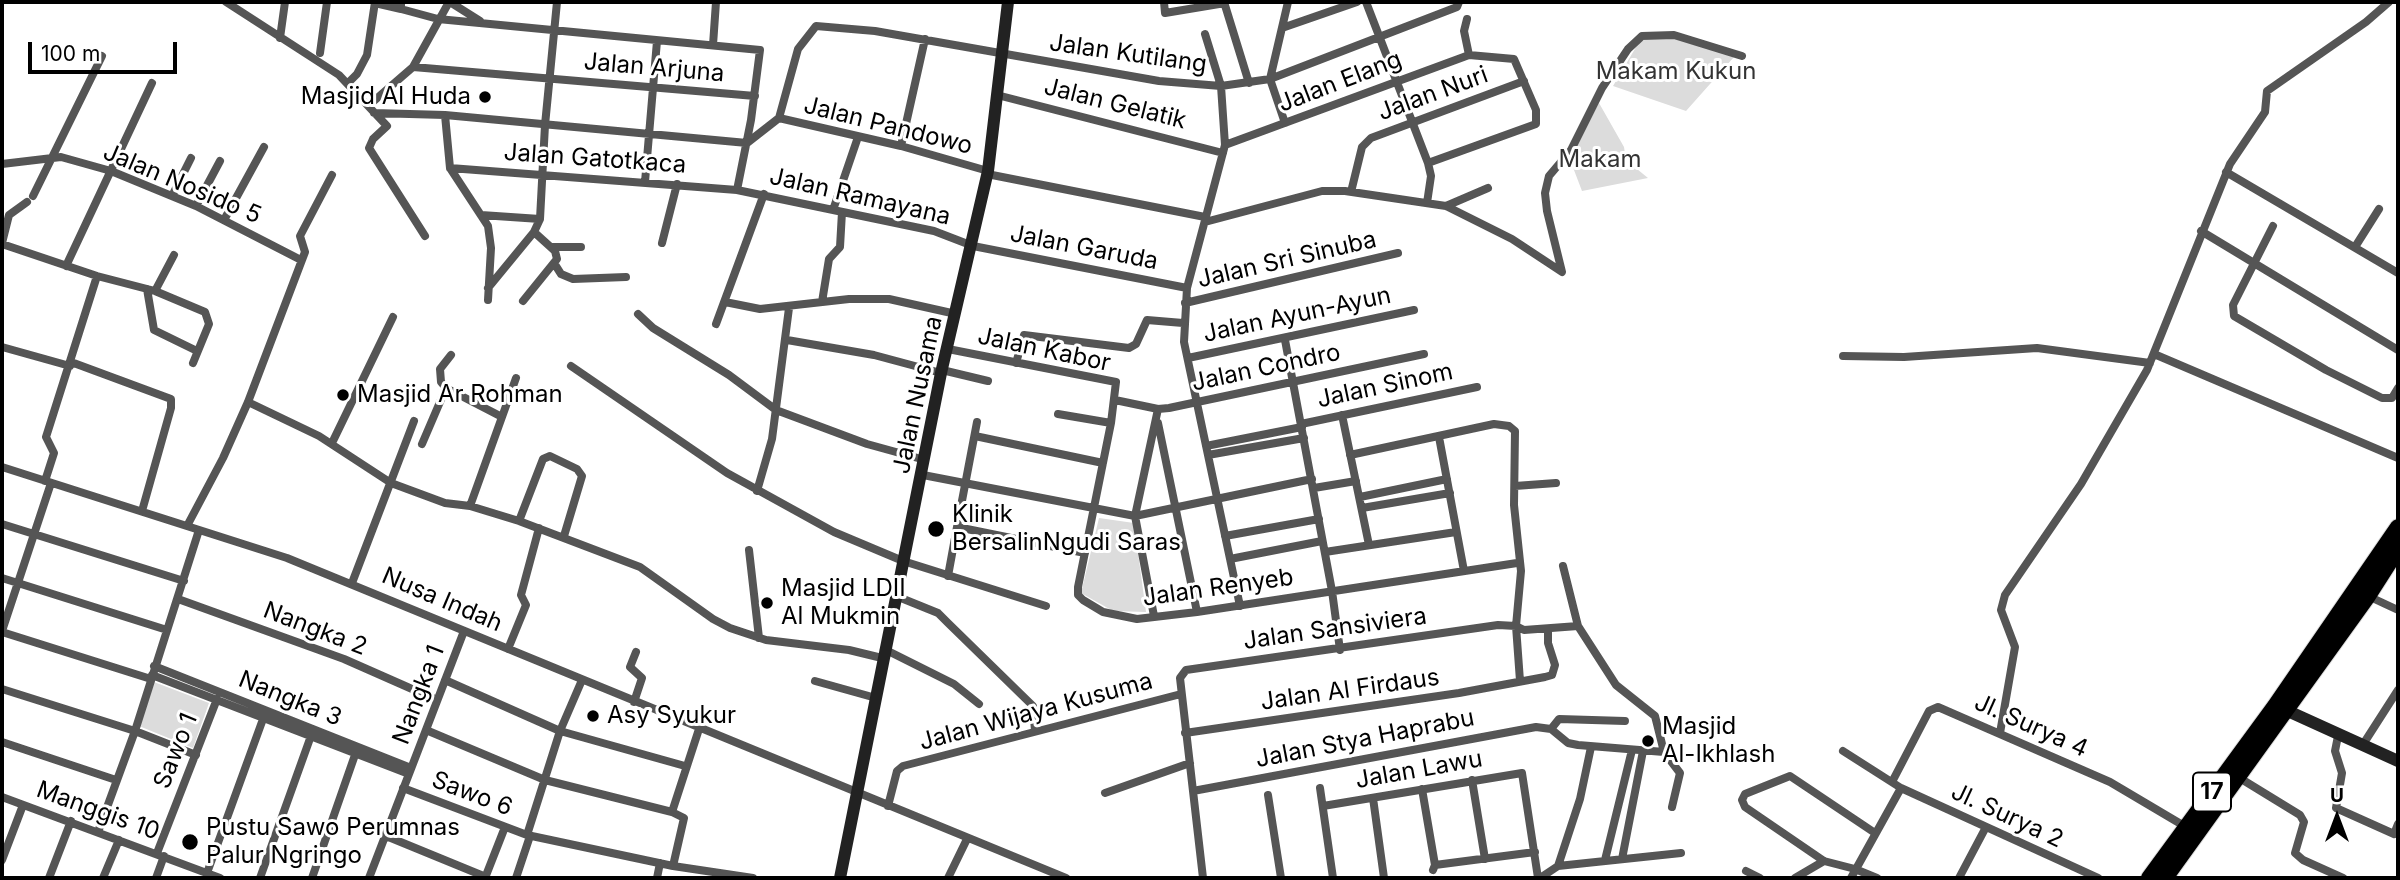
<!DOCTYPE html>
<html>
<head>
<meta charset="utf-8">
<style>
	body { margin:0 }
	#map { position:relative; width:2400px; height:880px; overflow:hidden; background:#fff; font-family:Inter,sans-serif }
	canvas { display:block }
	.frame { position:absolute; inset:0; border:4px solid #000; pointer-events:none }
	.north { position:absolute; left:2302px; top:782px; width:70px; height:70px; -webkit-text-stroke:5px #fff; paint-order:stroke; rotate:0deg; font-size:19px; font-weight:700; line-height:28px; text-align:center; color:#000 }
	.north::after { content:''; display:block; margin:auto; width:24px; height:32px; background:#000; clip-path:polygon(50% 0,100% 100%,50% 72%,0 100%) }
	.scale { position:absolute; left:28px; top:42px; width:149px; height:32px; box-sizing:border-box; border:4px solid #000; border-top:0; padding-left:9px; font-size:21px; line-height:24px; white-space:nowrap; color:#000; -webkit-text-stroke:5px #fff; paint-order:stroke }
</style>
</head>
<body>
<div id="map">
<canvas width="2400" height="880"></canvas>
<div class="frame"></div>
<div class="north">U</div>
<div class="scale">100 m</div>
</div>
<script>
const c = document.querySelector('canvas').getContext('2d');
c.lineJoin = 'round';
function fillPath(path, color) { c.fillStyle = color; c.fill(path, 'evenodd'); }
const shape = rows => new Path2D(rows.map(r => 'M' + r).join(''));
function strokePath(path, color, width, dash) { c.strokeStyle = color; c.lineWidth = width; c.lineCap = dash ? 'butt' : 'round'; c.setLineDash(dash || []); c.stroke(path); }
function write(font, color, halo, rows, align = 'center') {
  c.font = font + ' Inter,sans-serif'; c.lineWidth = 6; c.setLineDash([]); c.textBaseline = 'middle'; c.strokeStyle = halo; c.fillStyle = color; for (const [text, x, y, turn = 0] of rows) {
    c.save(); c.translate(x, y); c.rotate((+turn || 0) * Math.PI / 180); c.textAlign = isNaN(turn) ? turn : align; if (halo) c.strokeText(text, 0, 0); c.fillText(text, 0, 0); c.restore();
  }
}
fillPath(shape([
	[1653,37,1675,38,1734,57,1686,111,1613,86,1639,42],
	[1599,103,1624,147,1626,160,1648,178,1582,191,1569,157],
	[1099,518,1134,523,1146,612,1113,611,1081,593],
	[154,682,209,703,193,748,139,726]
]), '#dcdcdc');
const highway = shape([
	[2149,878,2275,706,2398,527],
	[2165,878,2368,596,2398,549]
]);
strokePath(highway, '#dbdbdb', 18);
strokePath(shape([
	[226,2,339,75,387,126,373,139,369,148,425,236],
	[401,2,401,9,438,19,760,50,751,120,737,190],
	[450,2,480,21],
	[1164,2,1165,13,1225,3],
	[1224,2,1249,83],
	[1366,2,1428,163,1431,176,1427,203],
	[375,3,401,9],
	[1467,19,1464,31,1469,55],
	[1282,28,1357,2],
	[1205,34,1221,86,1225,145,1187,288,1184,342,1240,606],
	[280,38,285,2],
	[713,45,716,2],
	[320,53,327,2],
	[413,67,755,96],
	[348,83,357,74,367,55,375,2],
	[997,95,1223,153],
	[368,106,413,67,449,2],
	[374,113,445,115,747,143],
	[445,115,450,168,488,226,491,248,488,300],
	[779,118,901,146,988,171],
	[1285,123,1270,79,1288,2],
	[747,143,779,118,798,49,816,26,875,31,1159,81,1221,86,1270,79,1457,7,1459,2],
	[1225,145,1469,55,1514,59,1536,110,1536,124,1428,163],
	[901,146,925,39],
	[2,164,61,157,111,171,196,206,301,260],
	[450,168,737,190,934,231,973,246,1187,288],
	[2226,172,2398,273],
	[987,174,1205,217],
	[645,182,657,41],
	[1351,192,1362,147,1371,138,1524,81],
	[33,196,102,56],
	[172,196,191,158],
	[196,206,220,161],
	[1446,206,1488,188],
	[833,210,858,137],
	[481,215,540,219],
	[224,220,264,147],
	[1205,222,1322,191,1345,191,1446,206,1512,239,1562,272,1547,211,1545,193,1549,176,1571,150,1602,88,1628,49,1642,36,1674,35,1742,56],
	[2273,226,2233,305,2234,316,2326,370,2382,398,2392,398,2398,388],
	[2201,231,2398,350],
	[2,243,9,215,27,202],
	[662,243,677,184],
	[2,244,97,276,155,291,205,312,209,324,193,363],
	[551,247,581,247],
	[2355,247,2379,209],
	[554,263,561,274,573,279,626,277],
	[66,266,152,83],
	[488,288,534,232,540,219,545,125,557,2],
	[147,289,154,330,197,351],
	[155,291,174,255],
	[523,301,557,259,555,251,534,232],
	[725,302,760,309,849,299,889,299,956,314],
	[822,302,829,259,840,247,842,212],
	[1185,303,1398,253],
	[638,314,653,328,729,375,776,410,867,444,925,460],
	[716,324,764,194],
	[787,340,874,355,941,373],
	[1285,340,1332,591,1340,650],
	[2,347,70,366],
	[948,349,1116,382,1111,423,1078,587,1078,595,1083,600,1103,612,1137,619,1197,612,1517,563],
	[2154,354,2398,458],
	[451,355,440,369,441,382,446,388,502,417],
	[1843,356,1904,357,2037,348,2150,363],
	[1188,358,1414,310],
	[71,362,171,399,171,408,142,511],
	[1016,363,1024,335,1129,348,1136,344,1147,320,1183,323],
	[571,366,727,473,834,532,903,561,1046,606],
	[942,370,988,381],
	[1115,400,1158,409,1169,408,1424,354],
	[248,402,319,436,391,483,445,503,470,506,519,521,640,567,713,619,730,628,766,640,849,650,882,658],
	[1058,414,1111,423],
	[1342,415,1369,545],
	[977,422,957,527,1085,553],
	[1158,423,1197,612],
	[1301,424,1477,387],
	[975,436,1103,463],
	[1439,437,1464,571],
	[332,443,393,317],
	[422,444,446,388],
	[1206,446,1302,427],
	[1208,455,1304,438],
	[1350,455,1494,424,1509,426,1515,431,1514,505,1521,571,1516,626,1520,681],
	[2,467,287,558,1066,878],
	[923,475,1135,516,1312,479],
	[45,481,54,453,46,437,97,276],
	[1515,486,1556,483],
	[1314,488,1356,481],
	[757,491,772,439,789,308],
	[1360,497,1447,479],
	[470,506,516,378],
	[1362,508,1450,493],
	[519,521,543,459,550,456,577,469,582,476,564,536],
	[2,524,184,581],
	[187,526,223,458,248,402,305,252,300,236,332,175],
	[1225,536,1319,519],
	[749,550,759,638],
	[1325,552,1456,532],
	[1230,559,1322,541],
	[1563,566,1578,626],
	[948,576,957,527],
	[2,578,167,630],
	[352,583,414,421],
	[896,596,938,613,948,623,1033,706,1035,731],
	[2368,596,2398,610],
	[178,599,344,659,437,700],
	[1154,616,1135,516,1158,409],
	[2,631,51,483],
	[2,632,151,679],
	[508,649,526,605,521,595,539,528],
	[884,649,954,684,979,704],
	[154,666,411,768],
	[152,675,409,774],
	[445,680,560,731,685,766],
	[815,681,876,698],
	[2,689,135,731,196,755],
	[634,702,642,678,630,667,636,652],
	[1551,729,1559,719,1625,721],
	[426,730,545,780,672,812],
	[1185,733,1459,693,1545,677,1552,675,1555,665,1548,643,1548,631],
	[2000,733,2015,647,2001,610,2005,595,2081,484,2147,370,2230,164,2265,112,2267,91,2366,22,2389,2],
	[2338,736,2335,751,2342,773,2336,808,2394,834,2398,824],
	[2,742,116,780],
	[2362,746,2398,690],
	[1843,751,1901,788,2098,878],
	[2238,777,2300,815,2304,822,2295,853,2303,860,2343,878],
	[1472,780,1485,859],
	[1892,782,1929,711,1938,707,2110,782,2186,827],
	[403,788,527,835,673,866,753,878],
	[1320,788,1333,878],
	[1422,789,1435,865,1433,870],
	[1193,791,1536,727,1551,729,1568,743,1578,745,1664,752],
	[1105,793,1190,763],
	[1268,795,1281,878],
	[2,797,220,878],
	[1373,798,1384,878],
	[888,806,897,771,903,766,1181,694],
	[1323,806,1522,773,1538,878],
	[98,832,135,731,199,530],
	[1875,833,1790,776,1745,794,1742,800,1745,807,1824,861,1855,869,1877,878],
	[527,835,560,731,582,680],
	[386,836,486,877],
	[157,853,217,699],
	[1622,859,1643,751],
	[2,860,23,805],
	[1605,860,1632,750],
	[1435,865,1535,852],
	[673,866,684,818,672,812,699,729],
	[1558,866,1580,799,1591,747],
	[1746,871,1760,878],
	[207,873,263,719],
	[49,878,71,821],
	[103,878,119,840],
	[156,878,164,856],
	[260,878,312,733],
	[312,878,356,752],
	[369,878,464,631],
	[485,878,505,827],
	[516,878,530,836],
	[657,878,660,863],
	[948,878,967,839],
	[1203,878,1180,678,1186,670,1498,625,1516,626,1524,630,1578,626,1616,685,1655,716,1664,752,1680,773,1672,807],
	[1540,878,1558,866,1681,853],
	[1795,878,1824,861],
	[1851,878,1901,788],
	[1959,878,1986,827]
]), '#555', 8);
strokePath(shape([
	[2279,707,2398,761],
	[840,878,941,373,988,171,1008,2]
]), '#222', 12);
strokePath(highway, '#000', 16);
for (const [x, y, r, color] of [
	[485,97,7,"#000"],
	[343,395,7,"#000"],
	[936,529,9,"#000"],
	[767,603,7,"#000"],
	[593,716,7,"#000"],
	[1648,741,7,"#000"],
	[190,842,9,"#000"]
]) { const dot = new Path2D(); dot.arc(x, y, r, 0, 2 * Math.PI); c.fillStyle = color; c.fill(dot); strokePath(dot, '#fff', 2.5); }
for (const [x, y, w] of [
	[2212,792,38]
]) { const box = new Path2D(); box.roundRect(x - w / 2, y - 19.5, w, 39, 5); c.fillStyle = '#fff'; c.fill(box); strokePath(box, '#000', 2); }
write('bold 23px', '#000', null, [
	["17",2212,792]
]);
write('24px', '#000', '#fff', [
	["Jalan Kutilang",1128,54,8],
	["Jalan Arjuna",654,68,5],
	["Jalan Elang",1340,82,-21],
	["Jalan Nuri",1433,94,-20],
	["Jalan Gelatik",1115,104,14],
	["Jalan Pandowo",888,126,14],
	["Jalan Gatotkaca",595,159,4],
	["Jalan Nosido 5",182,184,23],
	["Jalan Ramayana",860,197,13],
	["Jalan Garuda",1084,248,11],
	["Jalan Sri Sinuba",1287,260,-13],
	["Jalan Ayun-Ayun",1297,315,-12],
	["Jalan Kabor",1044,350,12],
	["Jalan Condro",1266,368,-12],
	["Jalan Sinom",1385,386,-12],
	["Jalan Nusama",918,395,-78],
	["Jalan Renyeb",1218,588,-8],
	["Nusa Indah",442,600,23],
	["Nangka 2",315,629,21],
	["Jalan Sansiviera",1335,629,-8],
	["Jalan Al Firdaus",1350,690,-8],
	["Nangka 1",419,695,-69],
	["Nangka 3",290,699,22],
	["Jalan Wijaya Kusuma",1036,712,-15],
	["Jl. Surya 4",2031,726,24],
	["Jalan Stya Haprabu",1365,739,-11],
	["Sawo 1",176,751,-68],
	["Jalan Lawu",1419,770,-10],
	["Sawo 6",472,794,21],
	["Manggis 10",98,811,20],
	["Jl. Surya 2",2007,816,25]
]);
write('24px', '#333', '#fff', [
	["Makam Kukun",1676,72],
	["Makam",1600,160]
]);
write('24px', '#000', '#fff', [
	["Masjid Al Huda",471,97,"right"],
	["Masjid Ar Rohman",357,395],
	["Klinik",952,515],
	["BersalinNgudi Saras",952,543],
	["Masjid LDII",781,589],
	["Al Mukmin",781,617],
	["Asy Syukur",607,716],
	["Masjid",1662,727],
	["Al-Ikhlash",1662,755],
	["Pustu Sawo Perumnas",206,828],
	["Palur Ngringo",206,856]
], 'left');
</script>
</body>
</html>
